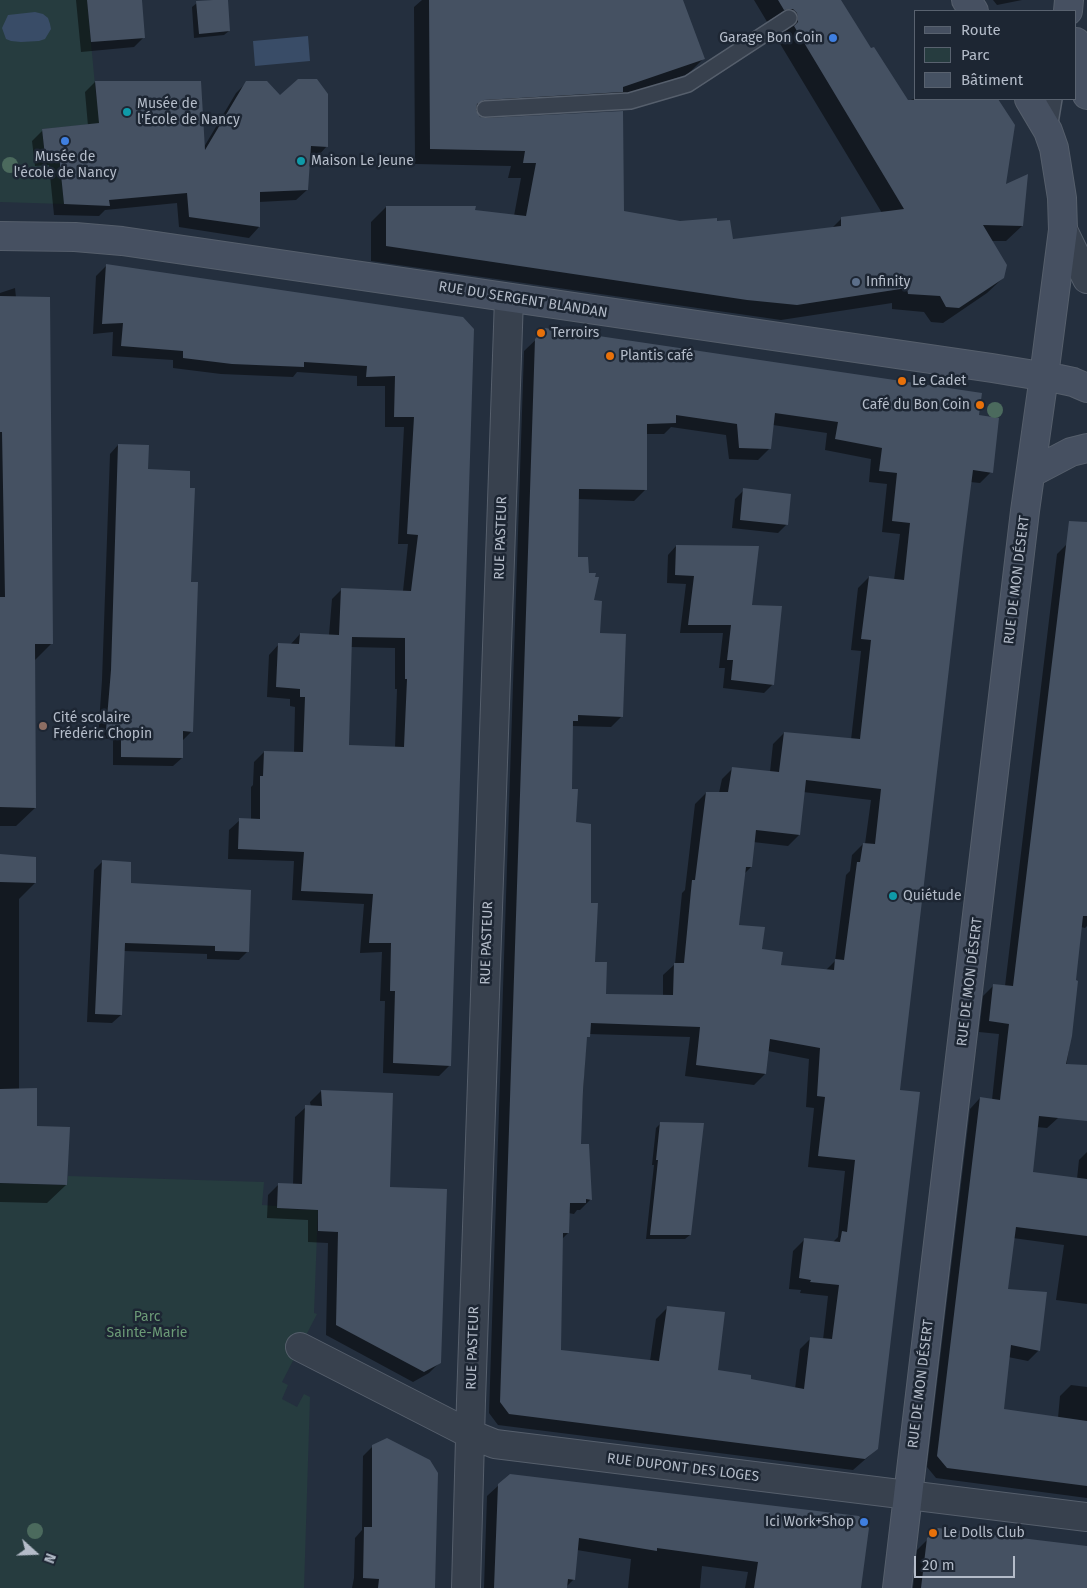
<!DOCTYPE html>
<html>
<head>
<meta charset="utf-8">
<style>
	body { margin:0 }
	#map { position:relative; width:1087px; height:1588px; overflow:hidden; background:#242f3e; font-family:"Fira Sans",sans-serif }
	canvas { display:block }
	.legend { position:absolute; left:914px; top:10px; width:162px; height:90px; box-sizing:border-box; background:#1d2633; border:1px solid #59626f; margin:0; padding:6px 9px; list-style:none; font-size:15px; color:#b4bcc9 }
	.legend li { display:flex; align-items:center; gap:10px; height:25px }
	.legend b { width:25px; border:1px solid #59626f }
	.north { position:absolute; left:10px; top:1528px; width:50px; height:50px; -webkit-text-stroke:4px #1d2633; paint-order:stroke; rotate:110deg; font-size:14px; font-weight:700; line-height:20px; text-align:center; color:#b4bcc9 }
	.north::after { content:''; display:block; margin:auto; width:18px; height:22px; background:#b4bcc9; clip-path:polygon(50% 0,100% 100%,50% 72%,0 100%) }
	.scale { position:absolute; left:914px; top:1556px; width:101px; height:22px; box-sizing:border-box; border:2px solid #b4bcc9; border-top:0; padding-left:6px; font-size:15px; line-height:18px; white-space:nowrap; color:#b4bcc9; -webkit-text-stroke:4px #1d2633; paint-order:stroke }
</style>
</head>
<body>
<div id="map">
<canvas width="1087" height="1588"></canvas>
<ul class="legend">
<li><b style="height:6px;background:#465061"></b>Route</li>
<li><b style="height:14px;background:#263c3f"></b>Parc</li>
<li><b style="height:14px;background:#455162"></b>Bâtiment</li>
</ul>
<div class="north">N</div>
<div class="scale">20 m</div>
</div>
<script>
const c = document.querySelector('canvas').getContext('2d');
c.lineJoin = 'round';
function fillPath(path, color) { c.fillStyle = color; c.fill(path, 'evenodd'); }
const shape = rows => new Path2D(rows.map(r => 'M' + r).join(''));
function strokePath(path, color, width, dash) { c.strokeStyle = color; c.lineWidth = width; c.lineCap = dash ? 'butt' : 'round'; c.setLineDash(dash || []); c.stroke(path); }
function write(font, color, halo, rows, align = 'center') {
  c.font = font + ' "Fira Sans",sans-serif'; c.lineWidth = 5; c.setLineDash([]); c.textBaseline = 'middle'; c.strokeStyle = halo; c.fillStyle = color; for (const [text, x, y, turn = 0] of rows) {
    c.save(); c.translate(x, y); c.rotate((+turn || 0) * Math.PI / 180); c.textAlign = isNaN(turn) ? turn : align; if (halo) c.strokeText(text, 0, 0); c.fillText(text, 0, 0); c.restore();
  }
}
fillPath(shape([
	[0,0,87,0,96,96,103,123,42,129,45,156,59,155,64,204,0,202],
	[68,1176,264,1182,262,1205,277,1206,277,1208,304,1210,318,1208,314,1313,317,1314,282,1382,288,1385,282,1399,297,1407,304,1394,310,1397,304,1588,0,1588,0,1183,67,1185]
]), '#263c3f');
fillPath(shape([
	[35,12,43,14,48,18,50,24,51,29,45,39,39,41,21,42,11,41,6,39,2,28,8,15],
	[308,36,310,61,255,66,253,41]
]), '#394c67');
fillPath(shape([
	[76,0,140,0,144,37,134,47,81,52],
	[422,0,681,0,703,59,688,74,613,100,606,107,476,114,623,212,732,240,831,229,841,219,882,213,779,42,783,38,782,29,769,25,754,0,840,0,870,50,908,101,916,98,997,99,1014,125,1005,186,1022,226,1006,241,991,241,1003,278,987,293,943,323,931,322,924,312,892,309,892,303,781,320,371,261,371,222,386,207,474,211,514,216,521,178,508,178,511,166,415,164,414,7],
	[993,0,1022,0,997,5],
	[197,3,229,31,224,35,194,38,192,7],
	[95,82,204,147,236,93,247,82,327,146,317,157,309,157,307,190,296,200,259,202,259,227,249,238,179,227,177,203,105,210,99,216,54,215,49,165,35,166,32,141,43,130,88,126,85,92],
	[106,266,463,318,450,1065,439,1076,383,1073,385,1001,380,1001,382,952,360,953,364,904,292,900,294,861,228,859,229,830,240,820,251,820,251,787,253,785,254,762,264,752,294,753,295,707,290,706,290,699,267,697,269,655,279,644,290,645,300,634,329,635,332,599,342,589,403,591,408,544,398,544,404,427,385,427,385,386,357,386,357,376,297,372,293,377,221,374,173,368,173,360,112,356,113,332,93,334,96,276],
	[351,647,395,648,395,689,397,689,395,748,348,747],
	[15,288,52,643,34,661,35,808,16,826,0,826,0,293],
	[546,330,978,416,991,472,980,483,970,482,899,1091,877,1449,853,1470,498,1425,489,1413,524,351],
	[773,425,827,433,825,450,871,459,869,482,887,484,882,532,900,534,894,580,869,577,858,588,851,650,861,651,851,740,784,733,773,744,770,772,733,768,722,779,719,793,706,793,695,804,685,890,682,893,675,964,663,975,663,996,605,995,594,963,590,904,570,790,572,726,611,727,622,716,598,634,593,602,576,558,578,499,634,501,645,490,646,434,664,434,671,427,726,435,729,459,758,460,769,449],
	[803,792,871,800,865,844,863,844,852,855,850,871,846,875,835,961,825,971,780,966,761,950,738,926,744,874,751,867,753,842,788,846,799,835],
	[589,1034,690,1037,685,1076,754,1085,765,1074,768,1051,809,1059,806,1107,814,1108,808,1167,845,1171,838,1237,832,1243,804,1240,793,1251,789,1289,801,1290,800,1293,828,1296,823,1340,811,1338,800,1349,795,1389,749,1380,716,1371,668,1307,656,1319,650,1361,559,1351,562,1239,568,1233,568,1213,574,1214,577,1210,580,1210,591,1199,580,1145,586,1039],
	[118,445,147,471,190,583,192,731,183,740,182,758,173,766,113,765,113,739,98,738,102,680,110,454],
	[744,490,787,524,778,533,732,528,735,499],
	[1067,544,1087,546,1087,926,1085,928,1081,927,1074,981,1071,1036,1058,1118,1047,1128,1036,1127,1031,1173,1077,1179,1079,1160,1087,1152,1087,1304,1056,1300,1064,1245,1013,1238,1007,1290,1039,1350,1028,1361,1008,1357,1003,1410,1058,1418,1060,1396,1071,1385,1087,1387,1087,1498,936,1478,927,1467,970,1109,980,1098,992,1100,999,1034,979,1032,983,996,994,985,1005,986,1057,554],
	[676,546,773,684,764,693,723,688,725,668,719,668,723,633,680,633,686,584,667,583,668,555],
	[0,856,35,883,19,899,19,1090,36,1128,66,1185,47,1203,0,1202],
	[102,862,129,884,247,952,239,960,207,959,207,954,124,951,121,1015,112,1023,87,1022,94,870],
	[321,1091,392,1094,389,1189,440,1362,429,1373,413,1382,326,1335,328,1243,308,1242,308,1220,267,1218,268,1195,279,1184,293,1185,295,1117,306,1107,311,1107,310,1102],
	[661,1123,690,1235,685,1239,646,1239,654,1165,652,1165,656,1128],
	[373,1446,433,1588,352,1588,354,1578,355,1538,362,1530,363,1456],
	[499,1485,860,1588,745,1588,748,1572,702,1566,700,1588,628,1588,631,1559,577,1550,574,1579,565,1588,484,1588,487,1496],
	[928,1539,1087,1548,1087,1588,913,1588,917,1550]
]), '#0007');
fillPath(shape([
	[87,0,142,0,145,38,91,42],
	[213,0,228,0,230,31,199,34,196,1],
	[429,0,683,0,705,59,623,87,623,92,484,100,477,104,476,110,480,117,486,118,623,111,624,211,680,221,717,218,717,221,730,220,733,239,841,226,841,217,904,209,794,26,798,22,797,13,793,9,784,10,778,0,841,0,871,48,874,47,908,100,998,99,1015,125,1006,184,1028,174,1023,226,983,225,1007,265,1004,278,959,308,946,307,940,296,908,294,907,288,797,305,747,300,386,246,386,206,476,206,475,210,526,216,536,163,523,163,525,151,430,149],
	[298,79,317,79,328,94,328,147,311,146,308,190,260,192,260,227,189,217,187,193,109,200,110,206,64,204,59,155,45,156,42,129,99,123,95,81,201,81,205,150,246,81,267,81,280,95],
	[106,264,463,317,474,329,451,1066,393,1063,395,991,390,991,391,943,369,943,373,894,301,891,304,852,238,849,239,818,260,819,260,776,263,776,264,751,303,752,305,697,300,697,300,689,276,687,278,643,299,644,300,633,339,635,341,588,411,591,418,535,407,534,414,417,394,417,395,376,366,377,367,366,304,362,304,367,232,364,183,358,183,351,121,346,123,323,102,324],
	[352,637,405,638,405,679,407,679,404,747,349,745],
	[0,296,50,297,53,644,35,644,36,808,0,807,0,597,5,597,2,432,0,432],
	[545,328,982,393,979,415,999,418,993,473,973,470,963,548,900,1090,920,1092,878,1449,865,1459,509,1414,500,1402,535,339],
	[775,413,838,422,835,439,882,448,879,471,897,473,892,521,910,523,904,580,869,576,861,639,871,640,860,739,784,732,779,772,732,767,728,792,706,792,695,880,692,880,684,963,674,963,673,995,606,994,607,962,595,962,598,903,591,903,591,824,576,822,578,789,572,789,573,721,578,721,578,715,623,717,626,634,600,633,602,601,594,600,599,577,595,577,596,573,589,573,588,557,578,557,579,489,647,490,647,424,676,423,676,415,737,424,739,448,771,449],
	[806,780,881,789,875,844,863,843,860,862,857,862,844,960,835,959,834,970,781,965,783,952,762,949,765,927,739,925,746,867,752,867,756,830,800,835],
	[591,1023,700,1027,696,1065,766,1074,770,1039,820,1048,817,1096,825,1097,818,1156,855,1160,847,1232,842,1231,840,1242,804,1238,799,1278,811,1280,810,1282,839,1285,832,1339,810,1337,804,1389,751,1379,751,1375,718,1370,725,1312,667,1306,659,1361,561,1350,563,1233,569,1233,570,1203,586,1203,586,1199,592,1200,589,1144,581,1144,583,1091,587,1037,590,1037],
	[118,444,149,445,148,469,190,471,190,488,195,488,191,582,198,582,193,732,183,731,183,758,121,757,121,730,106,730,111,670],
	[743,488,791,494,788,525,740,520],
	[1069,521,1087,522,1087,916,1083,916,1076,980,1078,981,1072,1036,1066,1064,1087,1065,1087,1121,1039,1116,1033,1172,1087,1179,1087,1236,1016,1227,1008,1289,1047,1292,1040,1351,1011,1345,1004,1409,1087,1421,1087,1486,947,1468,937,1456,980,1097,1000,1100,1009,1024,989,1021,993,984,1013,986],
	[676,545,759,546,752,605,782,606,774,685,731,680,733,660,727,660,731,625,688,625,694,576,675,575],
	[0,854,36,857,36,883,0,882],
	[102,860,131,862,131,883,251,890,249,952,215,951,215,946,125,943,122,1015,95,1014],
	[37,1088,37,1126,70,1127,67,1185,0,1183,0,1089],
	[321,1090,393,1093,390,1187,447,1189,441,1363,424,1372,336,1325,338,1232,318,1231,318,1210,277,1208,278,1183,302,1184,305,1105,322,1106],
	[660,1122,704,1123,691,1235,650,1235,658,1160,656,1160],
	[387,1438,430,1460,438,1473,435,1588,378,1588,379,1579,363,1578,364,1527,372,1527,372,1445],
	[510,1474,859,1516,869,1528,861,1588,754,1588,758,1562,657,1548,657,1551,579,1538,575,1580,568,1579,567,1588,494,1588,498,1484],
	[938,1528,1087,1546,1087,1588,921,1588,927,1538]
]), '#455162');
const lane = shape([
	[485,109,630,101,688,84,789,18],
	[1049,129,1054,99]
]);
const street = shape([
	[1063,230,1087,279],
	[300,1347,470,1434,495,1444,1087,1517],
	[466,1588,471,1401,509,298]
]);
const secondary = shape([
	[966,0,974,11],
	[1068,11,1069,0],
	[1076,42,1087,95],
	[0,236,75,237,122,241,992,368,1059,379,1073,382,1087,388],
	[1031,473,1071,452,1087,448],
	[897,1588,1025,511,1044,376,1063,230,1062,198,1054,148,1048,131,1029,99]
]);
strokePath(lane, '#565f6c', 18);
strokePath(street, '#565f6c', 30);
strokePath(secondary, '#565f6c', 30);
strokePath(lane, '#38414e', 15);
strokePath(street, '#38414e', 28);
strokePath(secondary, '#465061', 28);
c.fillStyle = '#4b6a5d';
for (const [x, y] of [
	[10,165],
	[995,410],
	[35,1531]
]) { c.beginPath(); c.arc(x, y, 8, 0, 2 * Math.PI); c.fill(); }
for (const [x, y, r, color] of [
	[833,38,5,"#3f7fe0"],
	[127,112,5,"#0f9aa8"],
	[65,141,5,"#3f7fe0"],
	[301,161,5,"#0f9aa8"],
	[856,282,5,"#5c6f8a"],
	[541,333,5,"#e8710a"],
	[610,356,5,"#e8710a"],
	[902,381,5,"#e8710a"],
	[980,405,5,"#e8710a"],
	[43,726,5,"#8d6e63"],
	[893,896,5,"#0f9aa8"],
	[864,1522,5,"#3f7fe0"],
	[933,1533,5,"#e8710a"]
]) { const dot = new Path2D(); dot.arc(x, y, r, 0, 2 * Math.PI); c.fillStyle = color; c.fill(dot); strokePath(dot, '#1d2633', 2); }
write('14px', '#b4bcc9', '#1d2633', [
	["Garage Bon Coin",823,38,"right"],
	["Musée de",137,104],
	["l'École de Nancy",137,120],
	["Musée de",65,157,"center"],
	["l'école de Nancy",65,173,"center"],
	["Maison Le Jeune",311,161],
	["Infinity",866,282],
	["Terroirs",551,333],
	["Plantis café",620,356],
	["Le Cadet",912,381],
	["Café du Bon Coin",970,405,"right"],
	["Cité scolaire",53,718],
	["Frédéric Chopin",53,734],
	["Quiétude",903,896],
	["Ici Work+Shop",854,1522,"right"],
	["Le Dolls Club",943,1533]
], 'left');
write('14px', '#b4bcc9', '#1d2633', [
	["RUE DU SERGENT BLANDAN",523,300,9],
	["RUE PASTEUR",501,538,-88],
	["RUE DE MON DÉSERT",1017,580,-83],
	["RUE PASTEUR",487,943,-88],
	["RUE DE MON DÉSERT",970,982,-83],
	["RUE PASTEUR",473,1348,-88],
	["RUE DE MON DÉSERT",921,1384,-83],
	["RUE DUPONT DES LOGES",683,1468,7]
]);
write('14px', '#6b9a76', '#1d2633', [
	["Parc",147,1317],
	["Sainte-Marie",147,1333]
]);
</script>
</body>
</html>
